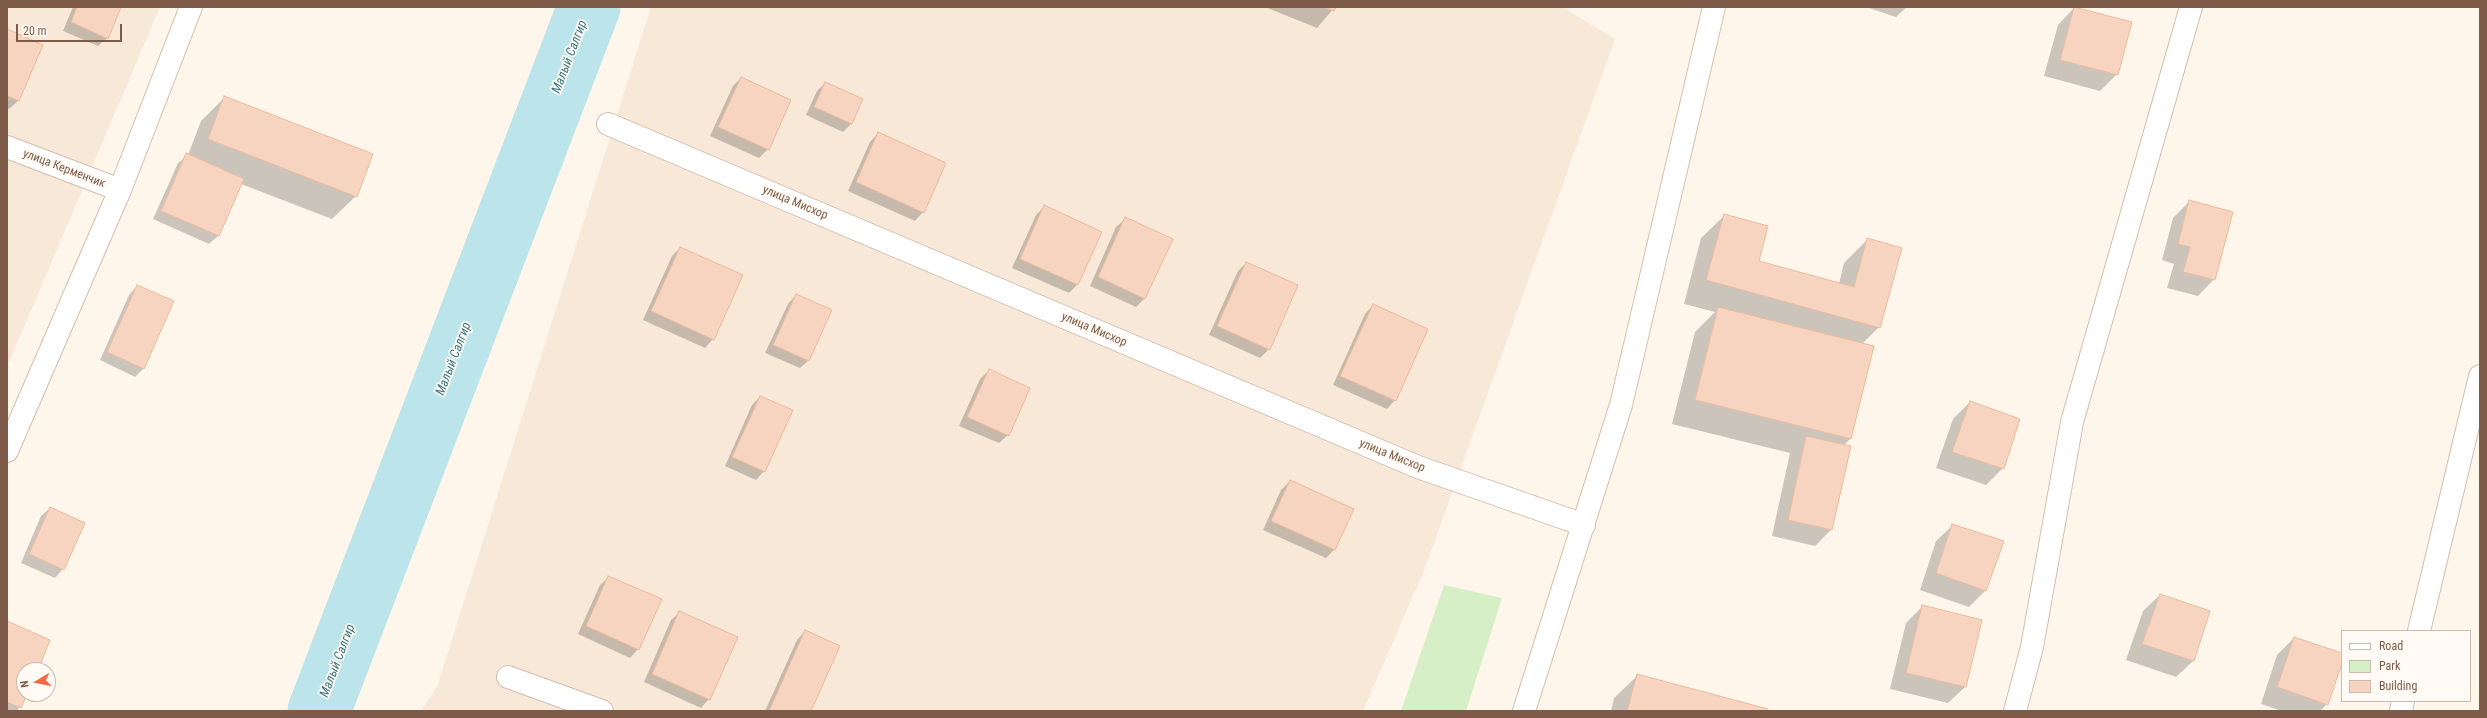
<!DOCTYPE html>
<html>
<head>
<meta charset="utf-8">
<style>
	body { margin:0 }
	#map { position:relative; width:2487px; height:718px; overflow:hidden; background:#fef6ea; font-family:"Roboto Condensed",sans-serif }
	canvas { display:block }
	.frame { position:absolute; inset:0; border:8px solid #7e5b49; pointer-events:none }
	.legend { position:absolute; left:2341px; top:630px; width:130px; height:72px; box-sizing:border-box; background:#fffaf3; border:1px solid #cbbaaf; margin:0; padding:5px 7px; list-style:none; font-size:12px; color:#7e5b49 }
	.legend li { display:flex; align-items:center; gap:8px; height:20px }
	.legend b { width:20px; border:1px solid #cbbaaf }
	.north { position:absolute; left:16px; top:662px; width:40px; height:40px; box-sizing:border-box; background:#fffaf3; border:1px solid #cbbaaf; border-radius:50%; rotate:260deg; font-size:11px; font-weight:700; line-height:16px; text-align:center; color:#7e5b49 }
	.north::after { content:''; display:block; margin:auto; width:14px; height:18px; background:#f46944; clip-path:polygon(50% 0,100% 100%,50% 72%,0 100%) }
	.scale { position:absolute; left:16px; top:24px; width:106px; height:18px; box-sizing:border-box; border:2px solid #7e5b49; border-top:0; padding-left:5px; font-size:12px; line-height:14px; white-space:nowrap; color:#7e5b49; -webkit-text-stroke:3px #fffaf3; paint-order:stroke }
</style>
</head>
<body>
<div id="map">
<canvas width="2487" height="718"></canvas>
<div class="frame"></div>
<ul class="legend">
<li><b style="height:5px;background:#fff"></b>Road</li>
<li><b style="height:11px;background:#d7efc6"></b>Park</li>
<li><b style="height:11px;background:#f7d4bf"></b>Building</li>
</ul>
<div class="north">N</div>
<div class="scale">20 m</div>
</div>
<script>
const c = document.querySelector('canvas').getContext('2d');
c.lineJoin = 'round';
function fillPath(path, color) { c.fillStyle = color; c.fill(path, 'evenodd'); }
const shape = rows => new Path2D(rows.map(r => 'M' + r).join(''));
function strokePath(path, color, width, dash) { c.strokeStyle = color; c.lineWidth = width; c.lineCap = dash ? 'butt' : 'round'; c.setLineDash(dash || []); c.stroke(path); }
function write(font, color, halo, rows, align = 'center') {
  c.font = font + ' "Roboto Condensed",sans-serif'; c.lineWidth = 3.5; c.setLineDash([]); c.textBaseline = 'middle'; c.strokeStyle = halo; c.fillStyle = color; for (const [text, x, y, turn = 0] of rows) {
    c.save(); c.translate(x, y); c.rotate((+turn || 0) * Math.PI / 180); c.textAlign = isNaN(turn) ? turn : align; if (halo) c.strokeText(text, 0, 0); c.fillText(text, 0, 0); c.restore();
  }
}
fillPath(shape([
	[7,7,160,7,7,367],
	[651,7,1562,7,1615,39,1425,568,1363,711,421,711,437,687]
]), '#f7e8d8');
fillPath(shape([
	[1444,585,1502,598,1466,711,1401,711]
]), '#d7efc6');
fillPath(shape([
	[73,7,120,7,107,38,98,46,63,31],
	[1265,7,1335,7,1317,28],
	[1866,7,1907,7,1896,17],
	[2074,8,2117,74,2100,91,2044,76,2058,25],
	[7,30,42,46,18,101,9,109,7,108],
	[741,78,768,149,759,158,710,136,733,86],
	[825,83,852,123,843,132,806,115,817,91],
	[224,98,356,196,332,219,241,184,218,236,209,244,153,219,178,163,188,155,201,121],
	[878,133,923,212,915,221,848,191,870,142],
	[2190,201,2214,279,2198,296,2167,288,2174,264,2162,260,2173,218],
	[1044,207,1077,285,1069,293,1012,268,1036,215],
	[1725,215,1758,262,1839,284,1844,263,1868,239,1879,327,1862,344,1873,347,1850,439,1844,445,1832,529,1815,546,1772,536,1790,453,1672,424,1695,332,1715,312,1684,304,1701,238],
	[1125,219,1145,298,1136,307,1090,286,1116,227],
	[680,248,713,339,705,348,643,320,672,256],
	[1246,263,1269,349,1260,358,1209,335,1238,271],
	[137,286,144,368,135,377,100,360,129,295],
	[796,295,809,360,800,368,765,353,788,304],
	[1373,305,1395,400,1387,409,1333,385,1365,314],
	[989,370,1008,435,999,443,959,426,980,379],
	[760,397,764,471,756,480,725,466,752,405],
	[1970,402,2003,468,1986,485,1936,468,1953,419],
	[1290,481,1334,550,1326,558,1263,530,1281,490],
	[50,508,63,569,55,578,21,563,41,516],
	[1953,525,1985,591,1969,607,1920,590,1936,541],
	[609,577,638,649,630,658,578,634,600,585],
	[2160,595,2209,612,2193,661,2176,677,2126,660,2143,611],
	[1922,607,1965,687,1948,703,1890,689,1906,623],
	[680,612,709,699,701,708,644,682,671,620],
	[7,622,37,670,24,670,24,694,26,694,17,711,7,711],
	[805,631,810,711,765,711,797,640],
	[2294,638,2342,655,2327,704,2320,711,2282,711,2261,704,2277,655],
	[1638,675,1766,711,1611,711,1614,698]
]), '#0003');
strokePath(shape([
	[319,711,589,7]
]), '#bbe5eb', 63);
const building = shape([
	[77,7,121,7,108,39,71,22,77,7],
	[1323,7,1336,7,1334,11,1323,7],
	[2074,7,2132,22,2118,75,2060,60,2074,7],
	[7,29,43,45,19,101,7,96,7,29],
	[741,77,791,100,769,150,718,127,741,77],
	[825,82,863,99,852,124,814,107,825,82],
	[224,96,373,154,357,197,208,139,224,96],
	[878,132,946,163,924,213,856,182,878,132],
	[186,153,244,179,219,236,161,211,186,153],
	[2189,200,2233,212,2215,280,2183,272,2190,247,2178,244,2189,200],
	[1044,205,1102,232,1078,285,1020,259,1044,205],
	[1724,214,1768,226,1759,261,1854,287,1867,238,1902,248,1880,328,1706,280,1724,214],
	[1125,217,1173,239,1145,299,1098,277,1125,217],
	[680,247,743,275,714,340,651,311,680,247],
	[1246,262,1298,285,1270,350,1217,326,1246,262],
	[137,285,174,301,144,369,107,352,137,285],
	[796,294,832,310,809,361,773,345,796,294],
	[1373,304,1428,329,1396,401,1340,376,1373,304],
	[1718,307,1874,346,1851,439,1695,400,1718,307],
	[989,369,1030,388,1009,436,967,417,989,369],
	[760,396,793,410,765,472,732,457,760,396],
	[1970,401,2020,419,2004,469,1952,452,1970,401],
	[1806,436,1851,446,1832,530,1788,520,1806,436],
	[1290,480,1354,509,1335,550,1271,521,1290,480],
	[50,507,85,523,64,570,29,554,50,507],
	[1952,524,2004,541,1986,591,1936,573,1952,524],
	[608,576,662,599,639,650,586,626,608,576],
	[2160,594,2210,611,2194,661,2142,644,2160,594],
	[1922,605,1982,620,1966,687,1906,673,1922,605],
	[679,611,738,637,710,700,652,674,679,611],
	[7,621,50,640,38,670,24,670,24,694,27,694,21,708,7,702,7,621],
	[805,630,840,646,811,711,769,711,805,630],
	[2294,637,2342,653,2342,663,2328,705,2277,687,2294,637],
	[1637,674,1768,709,1767,711,1627,711,1637,674]
]);
fillPath(building, '#f7d4bf');
strokePath(building, '#ecba9d', 1);
const street = shape([
	[608,124,1418,467,1584,525],
	[7,147,120,190],
	[7,451,120,190,191,7],
	[2419,631,2480,376],
	[508,677,602,711],
	[2015,711,2032,647,2072,422,2191,7],
	[2401,711,2403,701]
]);
const secondary = shape([
	[1524,711,1621,405,1714,7]
]);
strokePath(street, '#d3bdae', 24);
strokePath(secondary, '#d9c0ad', 24);
strokePath(street, '#fff', 22);
strokePath(secondary, '#fff', 22);
write('12px', '#7e5b49', '#fffaf3', [
	["улица Керменчик",64,169,21],
	["улица Мисхор",795,203,23],
	["улица Мисхор",1094,330,23],
	["улица Мисхор",1392,456,22]
]);
write('italic 13px', '#3a7884', '#fffaf3', [
	["Малый Салгир",570,57,-69],
	["Малый Салгир",454,359,-69],
	["Малый Салгир",338,661,-69]
]);
</script>
</body>
</html>
